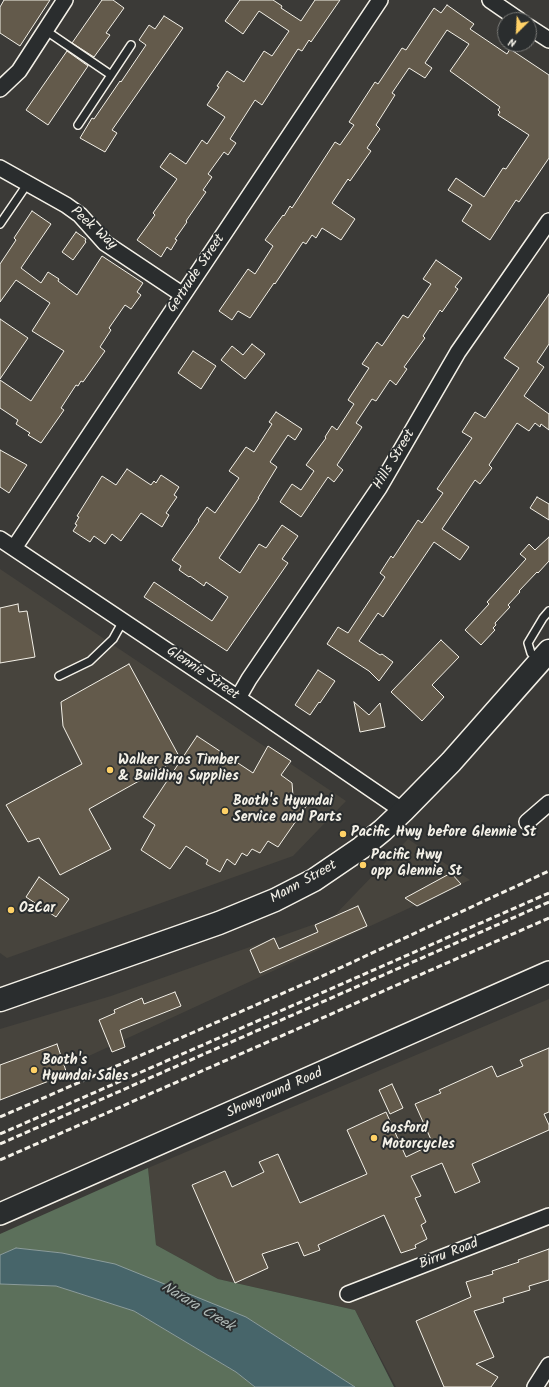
<!DOCTYPE html>
<html>
<head>
<meta charset="utf-8">
<style>
	body { margin:0 }
	#map { position:relative; width:549px; height:1387px; overflow:hidden; background:#3b3a37; font-family:Kalam,sans-serif }
	canvas { display:block }
	.north { position:absolute; left:497px; top:12px; width:40px; height:40px; box-sizing:border-box; background:#2a2d2e; border:1px solid #7b7b78; border-radius:50%; rotate:204deg; font-size:11px; font-weight:700; line-height:16px; text-align:center; color:#f4f1e8 }
	.north::after { content:''; display:block; margin:auto; width:14px; height:18px; background:#ffd166; clip-path:polygon(50% 0,100% 100%,50% 72%,0 100%) }
</style>
</head>
<body>
<div id="map">
<canvas width="549" height="1387"></canvas>
<div class="north">N</div>
</div>
<script>
const c = document.querySelector('canvas').getContext('2d');
c.lineJoin = 'round';
function fillPath(path, color) { c.fillStyle = color; c.fill(path, 'evenodd'); }
const shape = rows => new Path2D(rows.map(r => 'M' + r).join(''));
function strokePath(path, color, width, dash) { c.strokeStyle = color; c.lineWidth = width; c.lineCap = dash ? 'butt' : 'round'; c.setLineDash(dash || []); c.stroke(path); }
function write(font, color, halo, rows, align = 'center') {
  c.font = font + ' Kalam,sans-serif'; c.lineWidth = 4; c.setLineDash([]); c.textBaseline = 'middle'; c.strokeStyle = halo; c.fillStyle = color; for (const [text, x, y, turn = 0] of rows) {
    c.save(); c.translate(x, y); c.rotate((+turn || 0) * Math.PI / 180); c.textAlign = isNaN(turn) ? turn : align; if (halo) c.strokeText(text, 0, 0); c.fillText(text, 0, 0); c.restore();
  }
}
fillPath(shape([
	[0,569,346,801,293,856,7,958,0,953],
	[408,839,470,880,0,1097,0,1029,111,996,332,918],
	[549,999,549,1387,396,1387,355,1310,218,1279,156,1245,148,1168]
]), '#47443d');
fillPath(shape([
	[148,1168,156,1245,218,1279,355,1310,394,1387,355,1387,246,1317,62,1253,16,1248,0,1255,0,1234],
	[0,1284,56,1286,134,1311,236,1372,255,1387,0,1387]
]), '#5c705b');
const water = shape([
	[16,1248,62,1253,115,1264,246,1317,355,1387,255,1387,236,1372,134,1311,56,1286,0,1284,0,1255,16,1248]
]);
fillPath(water, '#47656a');
strokePath(water, '#8c9d9c', 1);
const building = shape([
	[4,0,50,0,20,46,0,33,0,7,4,0],
	[102,0,113,0,124,8,106,33,110,35,94,57,72,43,102,0],
	[240,0,273,0,282,6,281,8,301,21,315,0,340,0,311,42,309,40,302,51,298,49,262,105,255,100,230,139,236,143,228,155,224,152,208,174,212,177,203,190,206,192,186,221,187,222,175,239,177,240,171,250,167,247,161,257,137,240,155,215,153,213,177,179,160,167,170,153,186,164,202,140,207,144,225,117,207,105,219,87,217,86,227,71,244,82,264,51,272,56,289,31,259,11,243,34,225,21,240,0],
	[447,5,474,24,470,29,507,54,510,49,549,75,549,158,519,202,516,200,490,240,462,221,472,205,448,190,456,178,484,197,503,168,506,169,529,135,498,115,500,112,498,110,500,107,450,71,469,44,447,30,425,63,432,68,425,78,409,68,392,93,395,95,376,125,380,129,367,148,371,151,350,181,348,179,332,203,355,219,341,240,322,228,316,238,312,235,306,244,303,242,275,284,274,283,250,318,238,311,232,320,219,311,248,269,255,274,273,246,265,240,283,215,284,216,290,206,292,208,335,142,340,145,354,125,349,122,375,82,378,84,402,48,406,50,434,8,441,13,447,5],
	[164,16,183,28,112,130,117,133,105,152,80,138,92,118,94,119,120,81,121,82,146,45,139,40,149,25,155,29,164,16],
	[67,51,88,66,48,125,26,110,67,51],
	[32,211,51,224,21,268,41,283,48,272,59,279,58,281,77,295,102,256,143,283,137,292,141,295,131,309,125,305,109,328,111,330,100,347,105,351,83,382,81,381,78,386,76,385,61,408,64,410,41,443,28,435,30,433,16,424,18,420,0,408,0,380,31,401,64,351,32,331,50,303,16,280,0,302,0,264,16,240,14,238,32,211],
	[76,232,86,239,85,241,86,242,73,260,62,252,76,232],
	[436,260,462,278,455,287,458,289,442,312,440,310,423,336,425,338,404,367,407,369,396,385,390,380,376,401,372,399,356,423,362,427,337,465,343,470,334,482,328,477,301,517,280,502,292,484,301,490,314,471,306,465,326,438,325,437,332,426,337,430,354,404,348,400,369,368,362,364,377,342,382,346,403,315,408,318,431,284,423,279,436,260],
	[549,294,549,344,537,362,544,367,524,396,549,414,549,430,541,424,540,427,535,423,529,431,517,423,489,465,492,468,480,484,475,480,442,529,469,547,460,560,434,542,383,617,378,613,359,641,380,655,382,654,393,662,379,681,369,671,327,644,338,627,348,633,385,577,380,573,391,556,393,558,418,520,422,523,443,493,437,489,472,438,462,432,475,412,485,418,519,368,504,358,549,294],
	[0,319,28,338,0,379,0,319],
	[252,344,265,354,245,379,221,360,232,346,243,355,252,344],
	[193,351,216,366,201,389,178,373,193,351],
	[276,412,302,429,295,440,288,435,270,462,277,467,258,498,259,498,219,558,240,573,259,544,266,548,282,525,298,536,282,559,288,563,227,651,144,597,154,582,212,621,228,597,206,582,204,586,190,576,189,577,179,570,181,566,172,560,199,521,198,520,207,507,215,513,239,478,229,471,246,447,254,452,272,424,269,422,276,412],
	[0,450,27,465,9,493,0,487,0,450],
	[127,469,151,485,154,481,156,483,161,475,179,487,174,495,177,497,166,513,169,515,162,527,141,513,121,541,112,534,105,544,94,536,90,542,73,531,77,525,75,524,79,517,77,516,102,476,116,485,127,469],
	[537,497,549,504,549,520,530,508,537,497],
	[549,537,549,561,538,573,537,572,519,591,520,592,508,605,510,607,495,623,496,625,493,628,495,630,481,645,465,630,489,604,487,602,526,559,520,554,529,544,535,550,549,537],
	[18,604,19,612,27,611,35,657,0,663,0,608,18,604],
	[441,640,459,657,432,685,444,697,422,721,391,692,441,640],
	[129,664,180,758,89,809,111,849,60,875,39,838,28,842,6,805,82,764,63,726,61,702,129,664],
	[318,670,335,681,320,703,319,702,310,715,295,705,318,670],
	[354,702,369,715,380,703,385,727,360,732,354,702],
	[197,736,253,773,268,746,291,761,281,775,292,783,293,796,307,805,278,847,268,841,260,853,252,849,247,856,242,853,235,865,227,859,220,872,206,864,208,860,186,846,170,869,141,850,155,825,143,817,197,736],
	[451,873,461,884,417,906,405,898,451,873],
	[39,877,69,899,56,917,26,897,39,877],
	[358,906,367,926,260,973,250,950,274,938,279,949,318,932,315,925,358,906],
	[175,992,181,1006,120,1030,125,1047,112,1052,99,1020,115,1013,114,1010,142,998,144,1004,175,992],
	[57,1044,67,1074,0,1100,0,1065,57,1044],
	[549,1048,549,1112,544,1114,549,1125,549,1130,472,1164,480,1182,455,1193,442,1163,411,1176,421,1196,415,1198,426,1222,421,1225,427,1239,415,1245,416,1248,401,1253,384,1215,318,1245,320,1250,304,1256,298,1242,262,1254,268,1268,235,1283,192,1185,225,1171,232,1187,264,1172,259,1162,278,1154,300,1203,367,1174,347,1130,386,1112,406,1157,433,1144,415,1104,441,1093,439,1090,492,1066,497,1077,523,1066,520,1060,549,1048],
	[392,1084,403,1108,390,1114,379,1090,392,1084],
	[549,1249,549,1280,529,1286,530,1290,503,1298,504,1302,474,1311,494,1357,476,1364,498,1377,491,1387,444,1387,416,1321,471,1297,466,1282,493,1274,492,1271,519,1262,518,1260,549,1249]
]);
fillPath(building, '#635a4b');
strokePath(building, '#f4f1e8', 1);
const lane = shape([
	[45,30,111,75],
	[78,125,131,45],
	[0,224,28,183],
	[539,660,531,653,528,643,543,618,549,611],
	[59,676,90,661,113,639,123,621]
]);
const street = shape([
	[490,0,519,20],
	[529,27,549,40],
	[0,89,19,71,65,0],
	[0,168,66,205,80,215,105,243,183,295],
	[0,539,238,698,403,811],
	[14,548,380,0],
	[238,698,249,679,379,488,458,352,549,221],
	[527,822,549,803],
	[348,1294,549,1216],
	[535,1387,549,1365]
]);
const secondary = shape([
	[0,1214,549,972]
]);
const primary = shape([
	[0,1000,219,923,275,900,314,880,361,848,383,830,403,811,451,762,549,651]
]);
strokePath(lane, '#f4f1e8', 10);
strokePath(street, '#f4f1e8', 18);
strokePath(secondary, '#f4f1e8', 24);
strokePath(primary, '#f4f1e8', 25);
strokePath(lane, '#2a2d2e', 7);
strokePath(street, '#2a2d2e', 15);
strokePath(secondary, '#2a2d2e', 21);
strokePath(primary, '#2a2d2e', 22);
strokePath(shape([
	[0,1117,329,973,549,871],
	[0,1134,549,893],
	[0,1144,549,902],
	[0,1160,549,918]
]), '#f4f1e8', 3, [6, 3]);
for (const [x, y, r, color] of [
	[110,770,4,"#ffd166"],
	[225,811,4,"#ffd166"],
	[343,834,4,"#ffd166"],
	[363,865,4,"#ffd166"],
	[11,910,4,"#ffd166"],
	[34,1070,4,"#ffd166"],
	[374,1138,4,"#ffd166"]
]) { const dot = new Path2D(); dot.arc(x, y, r, 0, 2 * Math.PI); c.fillStyle = color; c.fill(dot); strokePath(dot, '#2a2d2e', 1.5); }
write('14px', '#f4f1e8', '#2a2d2e', [
	["Peek Way",93,229,42],
	["Gertrude Street",197,274,-56],
	["Hills Street",395,460,-59],
	["Glennie Street",202,674,34],
	["Mann Street",304,883,-29],
	["Showground Road",275,1094,-24],
	["Birru Road",449,1255,-21]
]);
write('bold 14px', '#f4f1e8', '#2a2d2e', [
	["Walker Bros Timber",118,762],
	["& Building Supplies",118,778],
	["Booth's Hyundai",233,803],
	["Service and Parts",233,819],
	["Pacific Hwy before Glennie St",351,834],
	["Pacific Hwy",371,857],
	["opp Glennie St",371,873],
	["OzCar",19,910],
	["Booth's",42,1062],
	["Hyundai Sales",42,1078],
	["Gosford",382,1130],
	["Motorcycles",382,1146]
], 'left');
write('italic 15px', '#afb9b6', '#2a2d2e', [
	["Narara Creek",197,1308,31]
]);
</script>
</body>
</html>
